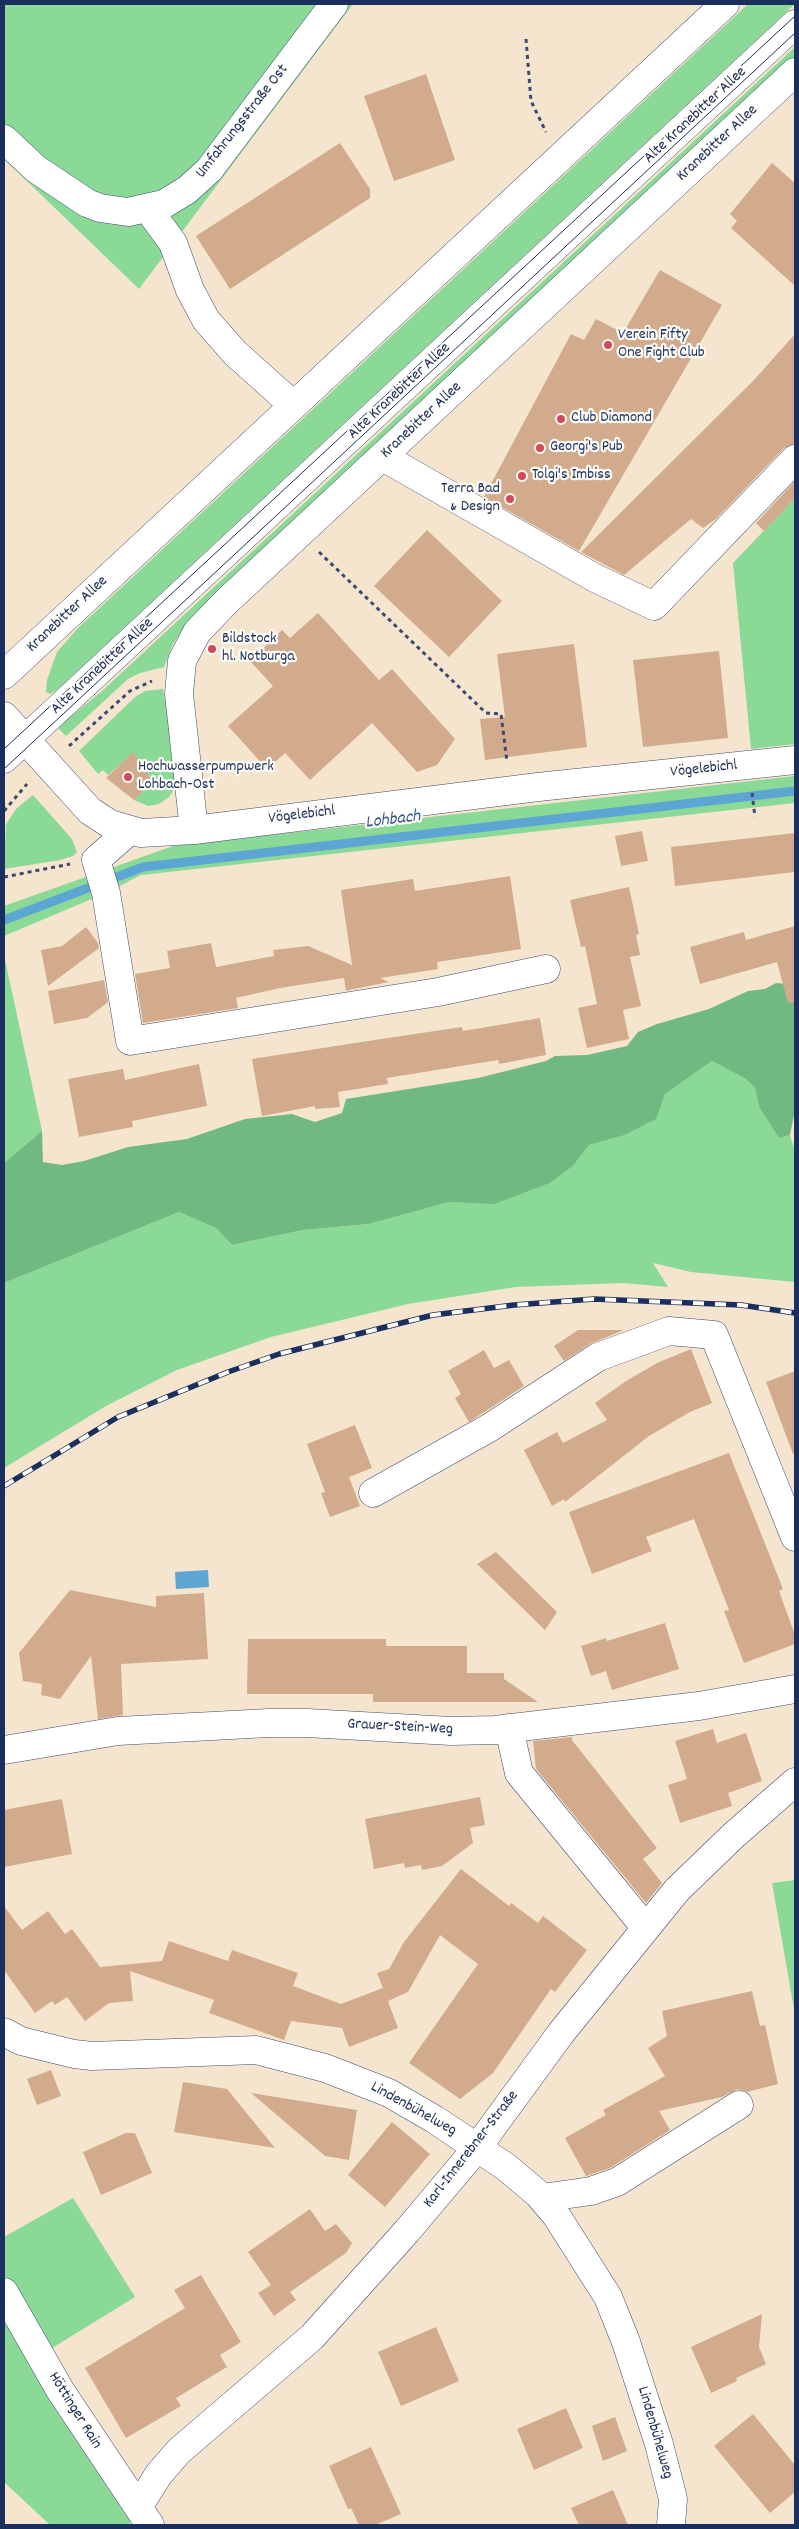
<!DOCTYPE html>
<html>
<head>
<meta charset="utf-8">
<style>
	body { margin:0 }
	#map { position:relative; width:799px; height:2529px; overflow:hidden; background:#f6e5ce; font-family:Dekko,sans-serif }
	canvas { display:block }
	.frame { position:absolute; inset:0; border:5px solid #1b2f5e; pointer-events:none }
</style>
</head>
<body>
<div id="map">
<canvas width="799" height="2529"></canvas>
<div class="frame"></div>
</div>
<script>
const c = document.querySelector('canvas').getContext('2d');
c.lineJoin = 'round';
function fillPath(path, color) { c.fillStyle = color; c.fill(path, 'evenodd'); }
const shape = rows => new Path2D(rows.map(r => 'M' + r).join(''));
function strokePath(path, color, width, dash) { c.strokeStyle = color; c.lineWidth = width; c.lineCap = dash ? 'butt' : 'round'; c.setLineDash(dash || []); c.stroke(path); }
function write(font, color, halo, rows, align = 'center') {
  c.font = font + ' Dekko,sans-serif'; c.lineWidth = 4.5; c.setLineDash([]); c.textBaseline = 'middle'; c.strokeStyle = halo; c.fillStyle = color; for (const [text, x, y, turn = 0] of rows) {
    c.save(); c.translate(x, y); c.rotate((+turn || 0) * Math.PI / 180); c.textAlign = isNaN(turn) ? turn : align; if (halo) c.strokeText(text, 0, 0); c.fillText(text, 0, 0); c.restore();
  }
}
fillPath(shape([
	[4,4,353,4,139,289,4,159],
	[748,4,795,4,58,689,50,694,46,692,47,680,57,652,78,628],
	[795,47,795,59,187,624,173,644,164,667,140,673,128,679,66,736,59,729,60,725,101,692],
	[795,498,795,744,751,749,733,563],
	[163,689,172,735,177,779,175,788,169,797,159,804,148,806,134,800,153,782,133,753,108,775,103,770,98,774,79,751,135,697,145,691],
	[795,776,795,803,141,875,106,893,4,936,4,906,173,846],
	[33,795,72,839,77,852,73,856,60,860,4,869,6,824,17,808],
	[4,955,42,1131,4,1163],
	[712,1061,746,1079,755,1088,759,1107,779,1138,790,1135,795,1151,795,1282,691,1272,653,1263,668,1287,623,1283,516,1287,408,1304,271,1337,177,1370,106,1406,4,1468,4,1283,179,1212,216,1228,232,1245,303,1230,369,1224,449,1202,494,1203,550,1183,573,1166,589,1145,625,1135,655,1119,665,1094],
	[795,1880,795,2015,772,1883],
	[73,2198,135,2297,36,2358,131,2520,129,2525,50,2525,4,2482,4,2237]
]), '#8bd997');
fillPath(shape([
	[795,980,795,1110,790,1135,779,1138,759,1107,755,1088,746,1079,712,1061,665,1094,656,1119,625,1135,589,1145,573,1166,550,1183,494,1204,449,1202,369,1224,303,1230,232,1245,216,1228,179,1212,4,1283,4,1163,42,1131,43,1162,62,1165,84,1161,128,1147,187,1139,245,1119,292,1114,315,1122,342,1113,346,1099,478,1078,546,1061,555,1056,587,1055,627,1046,638,1032,657,1024,709,1009,748,991,765,989,776,983,786,984]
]), '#70b980');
fillPath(shape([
	[208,1570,209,1587,176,1589,175,1572]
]), '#5da6d4');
strokePath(shape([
	[4,920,143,867,795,791]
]), '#5da6d4', 9);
fillPath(shape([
	[426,74,455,160,394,181,364,96],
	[340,143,370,189,370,198,230,289,196,236],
	[772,163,795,183,795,286,731,228,737,221,730,214],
	[660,270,722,305,579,551,484,497,571,334,584,340,596,319,623,333],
	[795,334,795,444,784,448,716,519,703,528,691,519,624,575,581,552,754,380],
	[795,481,795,498,764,531,756,523],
	[427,530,502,601,449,657,374,586],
	[318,613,379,680,392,669,455,739,437,765,417,772,372,723,310,780,285,753,267,769,228,726,273,686,250,661,282,630,290,638],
	[574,644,587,747,485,760,480,719,505,717,497,654],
	[719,651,728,738,643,747,633,660],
	[133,752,153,782,134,800,106,778],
	[642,831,648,861,621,866,615,836],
	[795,833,795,872,675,886,671,847],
	[510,876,521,949,437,962,438,969,380,978,389,982,349,990,346,991,344,978,280,988,236,998,238,1008,143,1023,135,974,170,968,167,951,211,943,216,967,274,956,273,950,308,946,352,965,341,890,413,879,415,891],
	[629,887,639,934,636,935,640,955,630,957,641,1006,623,1010,629,1039,587,1048,578,1008,597,1004,585,946,581,947,570,900],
	[795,926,795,1002,788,1003,777,962,700,984,690,947,744,932,746,940],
	[86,927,98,943,99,948,48,986,41,950,62,946],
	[104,980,108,1002,87,1018,54,1024,48,991],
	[540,1018,546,1055,499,1064,498,1060,387,1078,388,1084,338,1092,340,1107,315,1109,315,1106,262,1116,252,1059,381,1039,462,1027,463,1031],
	[199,1064,207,1106,132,1121,133,1127,79,1137,68,1079,123,1069,125,1080],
	[578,1330,624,1330,590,1344,564,1361,554,1346],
	[691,1349,712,1403,690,1412,649,1436,565,1502,564,1499,552,1506,524,1450,557,1432,563,1443,607,1420,595,1403,626,1381,657,1363],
	[484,1350,494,1368,509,1360,524,1386,469,1422,455,1398,461,1394,448,1371],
	[795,1371,795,1454,793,1454,766,1382],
	[355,1425,372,1468,349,1477,360,1506,330,1517,321,1493,325,1492,307,1444],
	[729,1453,783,1589,779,1591,795,1635,795,1644,744,1663,724,1611,729,1610,694,1519,646,1537,652,1551,592,1574,569,1512],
	[496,1552,557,1612,545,1630,477,1564],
	[70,1590,156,1607,156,1596,204,1593,208,1659,121,1664,123,1715,98,1719,91,1656,60,1699,41,1695,42,1684,23,1681,19,1653],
	[665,1623,679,1669,612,1690,606,1671,591,1676,581,1646,606,1638,607,1641],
	[248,1639,386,1639,386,1646,467,1646,467,1673,504,1673,504,1679,538,1702,373,1702,373,1694,247,1694],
	[713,1729,717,1743,746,1733,762,1781,728,1793,732,1806,680,1823,668,1785,687,1779,675,1741],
	[572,1737,572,1740,657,1848,643,1859,662,1883,646,1903,536,1769,533,1741],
	[480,1797,485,1825,470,1828,473,1843,442,1866,422,1870,421,1865,405,1868,404,1863,374,1869,365,1819],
	[62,1799,72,1854,4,1867,4,1810],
	[461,1869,509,1906,511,1903,538,1923,543,1916,587,1950,555,1992,551,1989,493,2073,460,2099,409,2063,478,1964,440,1935,408,1992,388,2001,377,1973,389,1969,404,1942],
	[4,1906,22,1930,48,1911,65,1934,72,1929,100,1967,162,1961,169,1941,228,1961,232,1950,298,1973,293,1986,341,2004,383,1988,398,2028,349,2047,342,2028,291,2021,284,2040,209,2013,214,2000,130,1971,133,2001,109,2003,85,2021,67,1997,55,2005,52,2001,35,2013,4,1970],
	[752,1991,760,2026,765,2025,778,2084,747,2092,738,2089,722,2097,659,2111,670,2130,610,2168,586,2176,565,2138,606,2115,603,2110,665,2076,648,2048,667,2036,662,2011],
	[51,2070,61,2096,37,2105,27,2079],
	[183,2082,227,2089,275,2148,174,2132],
	[251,2093,357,2110,349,2160,325,2156],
	[392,2122,430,2154,385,2207,348,2175],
	[126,2133,135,2133,152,2173,101,2195,83,2152],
	[310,2209,325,2231,336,2224,352,2243,346,2253,290,2292,296,2300,274,2316,258,2293,271,2285,248,2252],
	[201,2275,241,2342,220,2355,227,2367,176,2398,181,2406,126,2438,85,2368,185,2308,174,2290],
	[762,2314,759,2347,766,2364,736,2378,737,2381,711,2393,691,2347],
	[436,2327,459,2381,401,2406,378,2352],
	[566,2408,583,2448,534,2470,517,2429],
	[753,2414,795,2465,795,2492,770,2513,714,2446],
	[615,2417,627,2451,603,2461,592,2426],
	[371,2447,401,2514,375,2525,359,2525,351,2508,348,2509,329,2466],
	[613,2490,628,2525,579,2525,571,2508]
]), '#d1ab8c');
const minor = shape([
	[4,139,36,169,87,203,100,208,128,212,164,204,187,190,209,170,334,4],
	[148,209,173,243,190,290,206,320,235,353,293,405],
	[383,457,595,578,654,606,795,459],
	[4,716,90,811,110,824,141,833,194,830,538,787,795,760],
	[4,759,795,24],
	[194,830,179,694,182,661,197,632,227,601,795,72],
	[129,831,96,860,106,893,130,1041,438,992,546,969],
	[373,1493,489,1428,598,1357,669,1331,714,1335,795,1537],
	[509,1728,519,1773,645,1927],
	[4,1750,118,1731,269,1723,307,1723,451,1731,495,1730,699,1706,795,1689],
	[4,2032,21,2041,74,2054,92,2056,256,2050,325,2068,389,2093,434,2119,506,2167,538,2194,556,2215,608,2297,626,2342,659,2444,673,2499,671,2525],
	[542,2198,591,2191,617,2182,739,2105],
	[4,2292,60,2390,150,2525],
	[138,2507,159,2474,179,2451,312,2337,407,2231,477,2148,561,2033,677,1890,734,1835,795,1782]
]);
const major = shape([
	[4,675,725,4]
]);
strokePath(minor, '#3c4a6f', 29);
strokePath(major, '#3c4a6f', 29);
strokePath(shape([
	[526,39,531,101,546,132],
	[319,552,486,713,501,714,507,762],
	[69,746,130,691,152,681],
	[752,793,755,817],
	[4,811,27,784],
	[4,877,70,864]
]), '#3c4a6f', 3, [4, 4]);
strokePath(minor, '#fff', 28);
strokePath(major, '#fff', 28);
strokePath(shape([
	[4,749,795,16],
	[4,769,795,33]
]), '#1b2f5e', 1);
const rail = shape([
	[4,1486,118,1417,228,1372,279,1354,433,1315,514,1305,594,1299,741,1305,795,1313]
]);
strokePath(rail, '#1b2f5e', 5.5);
strokePath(rail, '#fdfcf7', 4, [11]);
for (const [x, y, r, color] of [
	[608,345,5,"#d1495b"],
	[561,419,5,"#d1495b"],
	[540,448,5,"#d1495b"],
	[522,476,5,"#d1495b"],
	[510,499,5,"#d1495b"],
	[212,649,5,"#d1495b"],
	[128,777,5,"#d1495b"]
]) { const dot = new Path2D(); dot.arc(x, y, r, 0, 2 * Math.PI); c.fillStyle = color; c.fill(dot); strokePath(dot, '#fdfcf7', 2); }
write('16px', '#1b2f5e', '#fdfcf7', [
	["Alte Kranebitter Allee",696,116,-43],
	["Umfahrungsstraße Ost",243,122,-52],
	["Kranebitter Allee",718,144,-43],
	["Alte Kranebitter Allee",400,392,-43],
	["Kranebitter Allee",422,421,-43],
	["Kranebitter Allee",68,615,-43],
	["Alte Kranebitter Allee",103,667,-43],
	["Vögelebichl",704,770,-6],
	["Vögelebichl",302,816,-7],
	["Grauer-Stein-Weg",400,1728,3],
	["Lindenbühelweg",413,2110,29],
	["Karl-Innerebner-Straße",472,2150,-52],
	["Höttinger Rain",74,2411,58],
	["Lindenbühelweg",654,2433,74]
]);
write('16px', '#1b2f5e', '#fdfcf7', [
	["Verein Fifty",618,336],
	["One Fight Club",618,354],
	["Club Diamond",571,419],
	["Georgi's Pub",550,448],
	["Tolgi's Imbiss",532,476],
	["Terra Bad",500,490,"right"],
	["& Design",500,508,"right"],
	["Bildstock",222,640],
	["hl. Notburga",222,658],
	["Hochwasserpumpwerk",138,768],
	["Lohbach-Ost",138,786]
], 'left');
write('italic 18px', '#325987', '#fdfcf7', [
	["Lohbach",393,821,-7]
]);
</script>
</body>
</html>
